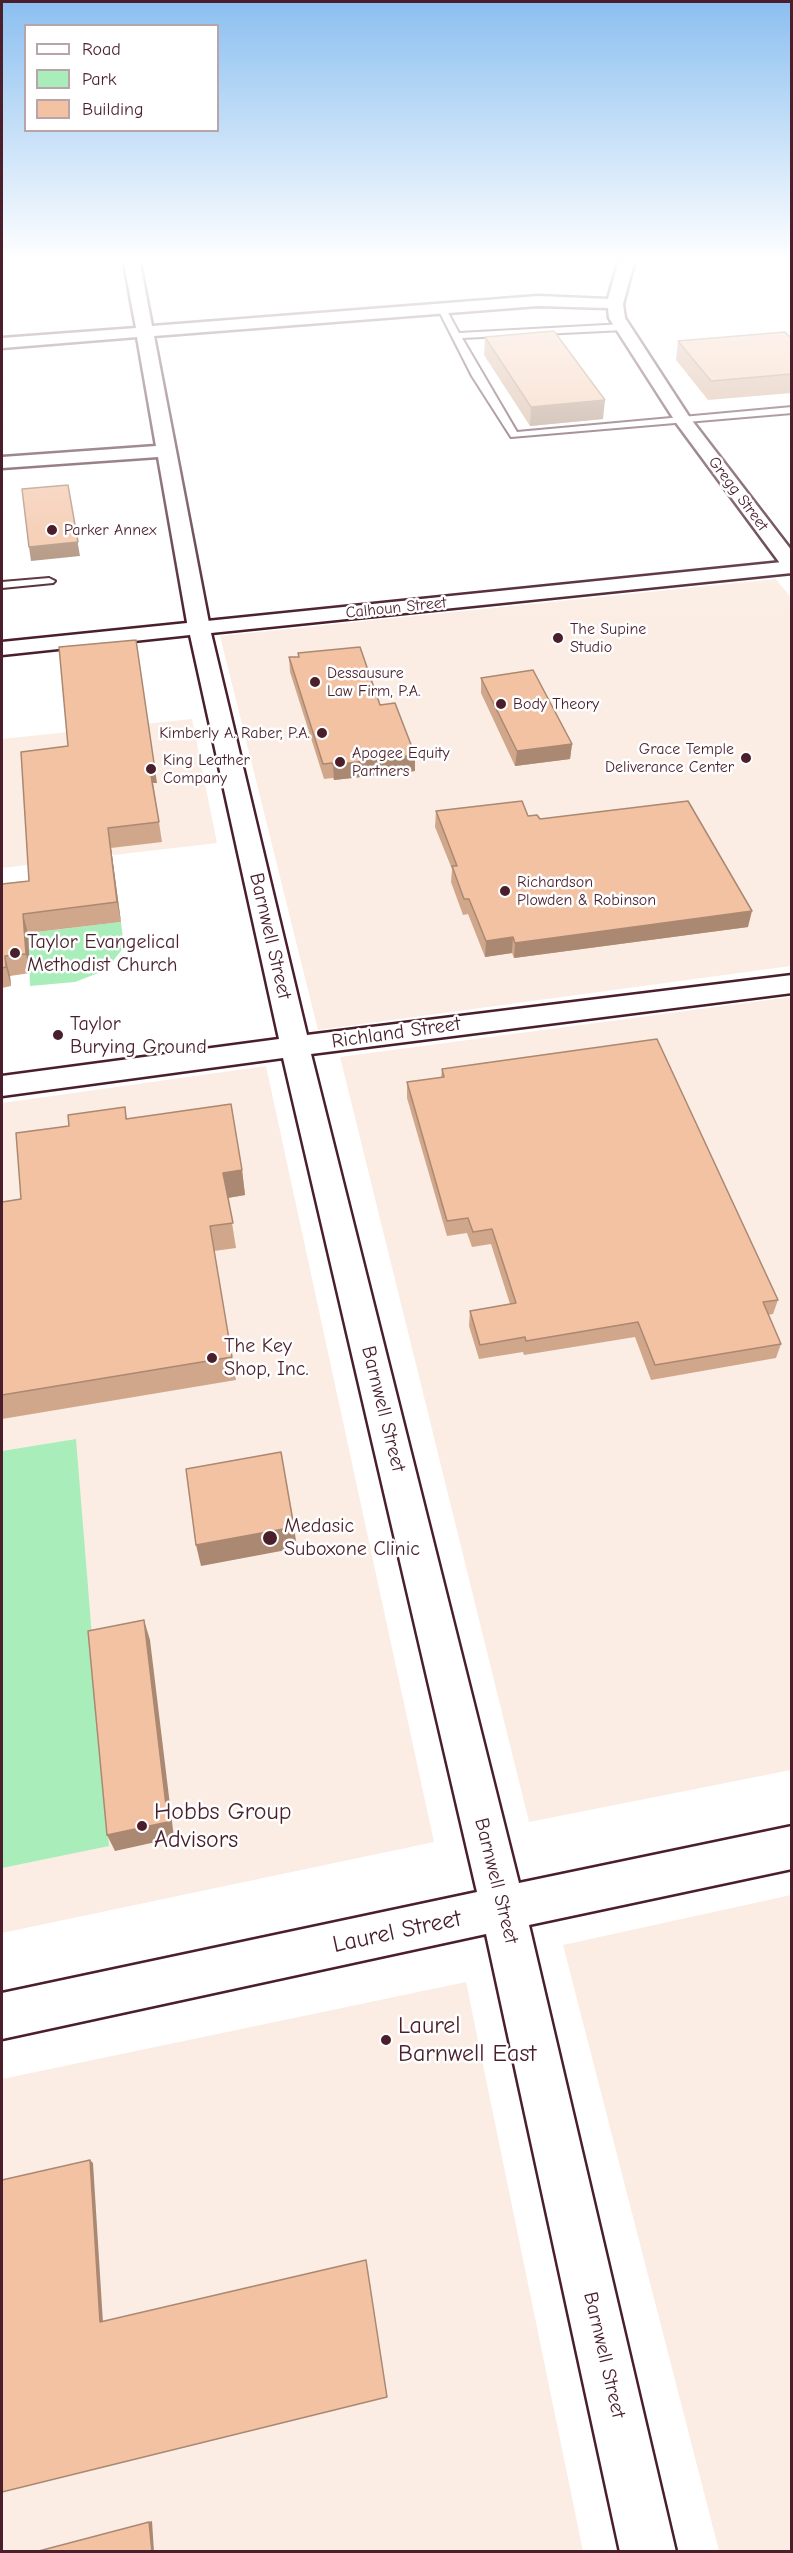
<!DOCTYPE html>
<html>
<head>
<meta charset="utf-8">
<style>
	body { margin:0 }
	#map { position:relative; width:793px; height:2553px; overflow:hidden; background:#fff; font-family:"Comic Neue",sans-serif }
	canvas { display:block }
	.frame { position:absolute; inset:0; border:3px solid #4a1f2b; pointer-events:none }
	.legend { position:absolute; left:24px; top:24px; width:195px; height:108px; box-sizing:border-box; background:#fff; border:2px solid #b7a5aa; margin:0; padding:8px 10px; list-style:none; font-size:18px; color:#4a1f2b }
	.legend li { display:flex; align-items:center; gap:12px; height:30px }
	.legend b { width:30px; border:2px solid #b7a5aa }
</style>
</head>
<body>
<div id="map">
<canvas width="793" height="2553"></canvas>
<div class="frame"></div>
<ul class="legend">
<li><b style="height:8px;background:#fff"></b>Road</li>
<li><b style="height:16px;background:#a9eeba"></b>Park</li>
<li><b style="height:16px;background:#f3c2a3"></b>Building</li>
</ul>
</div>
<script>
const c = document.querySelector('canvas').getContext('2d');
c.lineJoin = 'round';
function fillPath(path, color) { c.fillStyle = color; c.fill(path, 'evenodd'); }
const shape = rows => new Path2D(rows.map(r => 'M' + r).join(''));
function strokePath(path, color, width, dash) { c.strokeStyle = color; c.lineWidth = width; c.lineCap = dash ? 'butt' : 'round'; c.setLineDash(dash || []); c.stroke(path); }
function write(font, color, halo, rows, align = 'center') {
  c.font = font + ' "Comic Neue",sans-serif'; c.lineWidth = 5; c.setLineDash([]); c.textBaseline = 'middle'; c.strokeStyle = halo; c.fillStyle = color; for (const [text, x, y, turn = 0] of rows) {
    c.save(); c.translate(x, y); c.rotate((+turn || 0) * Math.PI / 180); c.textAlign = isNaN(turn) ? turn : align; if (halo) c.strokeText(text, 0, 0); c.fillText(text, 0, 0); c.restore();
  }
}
fillPath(shape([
	[776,579,792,599,791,966,318,1030,220,636],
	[192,719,217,843,2,868,2,739],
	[791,997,791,1770,529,1822,340,1057],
	[266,1066,434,1842,2,1933,2,1103],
	[791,1895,791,2551,719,2551,563,1945],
	[466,1982,583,2551,2,2551,2,2079]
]), '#fbede3');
fillPath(shape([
	[121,922,124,947,106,970,75,982,30,986,28,933],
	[76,1439,109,1846,2,1868,2,1451]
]), '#a9eeba');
const lane = shape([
	[442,306,446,309,459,333,624,324,628,327,624,330,462,338,517,432,792,407,792,413,511,437,472,376,438,309,442,306],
	[49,578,55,581,53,583,2,588,2,582,49,578]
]);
const street = shape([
	[124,263,140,263,152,326,538,296,608,299,618,263,634,263,623,304,625,318,690,418,792,551,792,572,785,570,677,424,609,318,608,308,538,306,154,336,210,628,207,633,191,633,188,628,158,457,2,468,2,457,156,446,137,337,2,348,2,338,136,328,124,263]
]);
const secondary = shape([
	[792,561,792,573,211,633,307,1035,792,975,792,993,311,1054,519,1883,792,1826,792,1869,529,1925,676,2552,620,2552,486,1934,2,2039,2,1993,477,1892,283,1058,2,1096,2,1076,279,1039,190,635,2,655,2,642,792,561]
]);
strokePath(lane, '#4a1f2b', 4);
strokePath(street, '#4a1f2b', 5);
strokePath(secondary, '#4a1f2b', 5);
fillPath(lane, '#fff');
fillPath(street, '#fff');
fillPath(secondary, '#fff');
fillPath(shape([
	[485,337,603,419,530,426,484,355],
	[792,339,792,393,708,400,676,360,678,341],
	[298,653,380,705,415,771,334,780,333,778,324,779,290,672,289,657,298,657],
	[481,678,572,744,570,759,515,766,481,693],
	[21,752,157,783,153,783,162,842,111,848,121,922,28,933,30,973,10,976,11,986,2,988,2,884,29,881],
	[436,811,528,816,540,819,748,927,514,958,512,953,485,957,468,914,463,915,451,882,452,869,435,827],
	[442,1069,778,1300,773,1314,768,1315,781,1344,776,1358,651,1380,635,1337,524,1355,523,1352,479,1359,469,1326,470,1311,510,1304,491,1244,472,1247,467,1233,447,1236,407,1098,407,1082,441,1078],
	[125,1107,127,1119,242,1170,245,1195,228,1198,236,1248,214,1251,236,1380,2,1419,2,1202,21,1199,69,1126]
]), '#d1a78c');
fillPath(shape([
	[605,400,603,419,530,426,531,407],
	[68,485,80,556,31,561,29,547],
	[572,744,570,759,515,766,517,751],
	[415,755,415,771,334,780,333,765],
	[154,763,157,783,152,783,149,764],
	[108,828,111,848,121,922,117,902],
	[752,911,748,927,514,958,515,943],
	[23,914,28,933,30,973,26,954],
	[513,937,512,953,485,957,486,941],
	[5,956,10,976,11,986,6,967],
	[242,1170,245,1195,227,1198,223,1173],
	[294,1527,297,1548,201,1566,196,1545],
	[144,1620,150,1640,174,1838,115,1851,107,1835],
	[90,2160,93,2163,103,2323,100,2322],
	[152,2521,154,2552,152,2552,149,2522]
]), '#aa8872');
const building = shape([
	[554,331,605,400,531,407,485,337,554,331],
	[785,332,792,339,792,374,711,381,678,341,785,332],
	[68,485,78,542,29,547,22,489,68,485],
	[136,640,154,763,149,764,159,822,108,828,117,902,23,914,26,954,5,956,6,967,2,968,2,884,29,881,21,752,68,746,59,647,136,640],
	[360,647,380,705,395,703,415,755,333,765,332,763,323,764,289,657,299,657,298,653,360,647],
	[533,670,572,744,517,751,481,678,533,670],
	[522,801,528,816,537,815,540,819,688,801,752,911,515,943,513,937,486,941,469,899,464,899,452,866,457,866,436,811,522,801],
	[657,1039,778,1300,763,1302,781,1344,655,1365,638,1322,526,1341,525,1337,480,1345,470,1311,516,1303,492,1229,473,1232,468,1218,447,1221,407,1082,444,1077,442,1069,657,1039],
	[231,1104,242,1170,223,1173,233,1223,210,1226,232,1357,2,1395,2,1202,21,1199,16,1133,69,1126,68,1115,125,1107,126,1119,231,1104],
	[281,1452,294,1527,196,1545,186,1469,281,1452],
	[144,1620,168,1822,107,1835,88,1631,144,1620],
	[90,2160,100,2322,366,2260,387,2397,2,2492,2,2180,90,2160],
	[149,2522,152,2552,35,2552,149,2522]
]);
fillPath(building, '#f3c2a3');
strokePath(building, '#aa8872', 1.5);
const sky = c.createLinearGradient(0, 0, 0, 620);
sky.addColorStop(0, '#8bbff0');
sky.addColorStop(0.42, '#fff');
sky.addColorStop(1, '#ffffff00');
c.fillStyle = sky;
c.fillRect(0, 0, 793, 620);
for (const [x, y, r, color] of [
	[52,530,6,"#4a1f2b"],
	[558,638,6,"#4a1f2b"],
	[315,682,6,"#4a1f2b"],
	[501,704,6,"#4a1f2b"],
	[322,733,6,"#4a1f2b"],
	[746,758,6,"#4a1f2b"],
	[340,762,6,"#4a1f2b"],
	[151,769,6,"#4a1f2b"],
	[505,891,6,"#4a1f2b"],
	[15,953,6,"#4a1f2b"],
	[58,1035,6,"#4a1f2b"],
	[212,1358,6,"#4a1f2b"],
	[270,1538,8,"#4a1f2b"],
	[142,1826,6,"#4a1f2b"],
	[386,2040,6,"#4a1f2b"]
]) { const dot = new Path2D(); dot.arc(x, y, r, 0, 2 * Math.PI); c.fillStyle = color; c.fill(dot); strokePath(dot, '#fff', 2); }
write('16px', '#4a1f2b', '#fff', [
	["Gregg Street",738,494,53],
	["Calhoun Street",396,608,-6]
]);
write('16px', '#4a1f2b', '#fff', [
	["Parker Annex",64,530],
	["The Supine",570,629],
	["Studio",570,647],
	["Dessausure",327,673],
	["Law Firm, P.A.",327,691],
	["Body Theory",513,704],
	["Kimberly A. Raber, P.A.",310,733,"right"],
	["Grace Temple",734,749,"right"],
	["Deliverance Center",734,767,"right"],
	["Apogee Equity",352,753],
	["Partners",352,771],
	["King Leather",163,760],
	["Company",163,778],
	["Richardson",517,882],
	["Plowden & Robinson",517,900]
], 'left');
write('20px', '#4a1f2b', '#fff', [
	["Barnwell Street",270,936,77],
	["Richland Street",396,1033,-8],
	["Barnwell Street",383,1409,76],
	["Barnwell Street",496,1881,76],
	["Barnwell Street",604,2355,77]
]);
write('20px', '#4a1f2b', '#fff', [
	["Taylor Evangelical",27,942],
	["Methodist Church",27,965],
	["Taylor",70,1024],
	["Burying Ground",70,1047],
	["The Key",224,1346],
	["Shop, Inc.",224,1369],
	["Medasic",284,1526],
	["Suboxone Clinic",284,1549]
], 'left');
write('24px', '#4a1f2b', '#fff', [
	["Hobbs Group",154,1812],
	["Advisors",154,1840],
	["Laurel",398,2026],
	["Barnwell East",398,2054]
], 'left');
write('24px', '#4a1f2b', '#fff', [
	["Laurel Street",397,1932,-12]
]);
</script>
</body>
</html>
